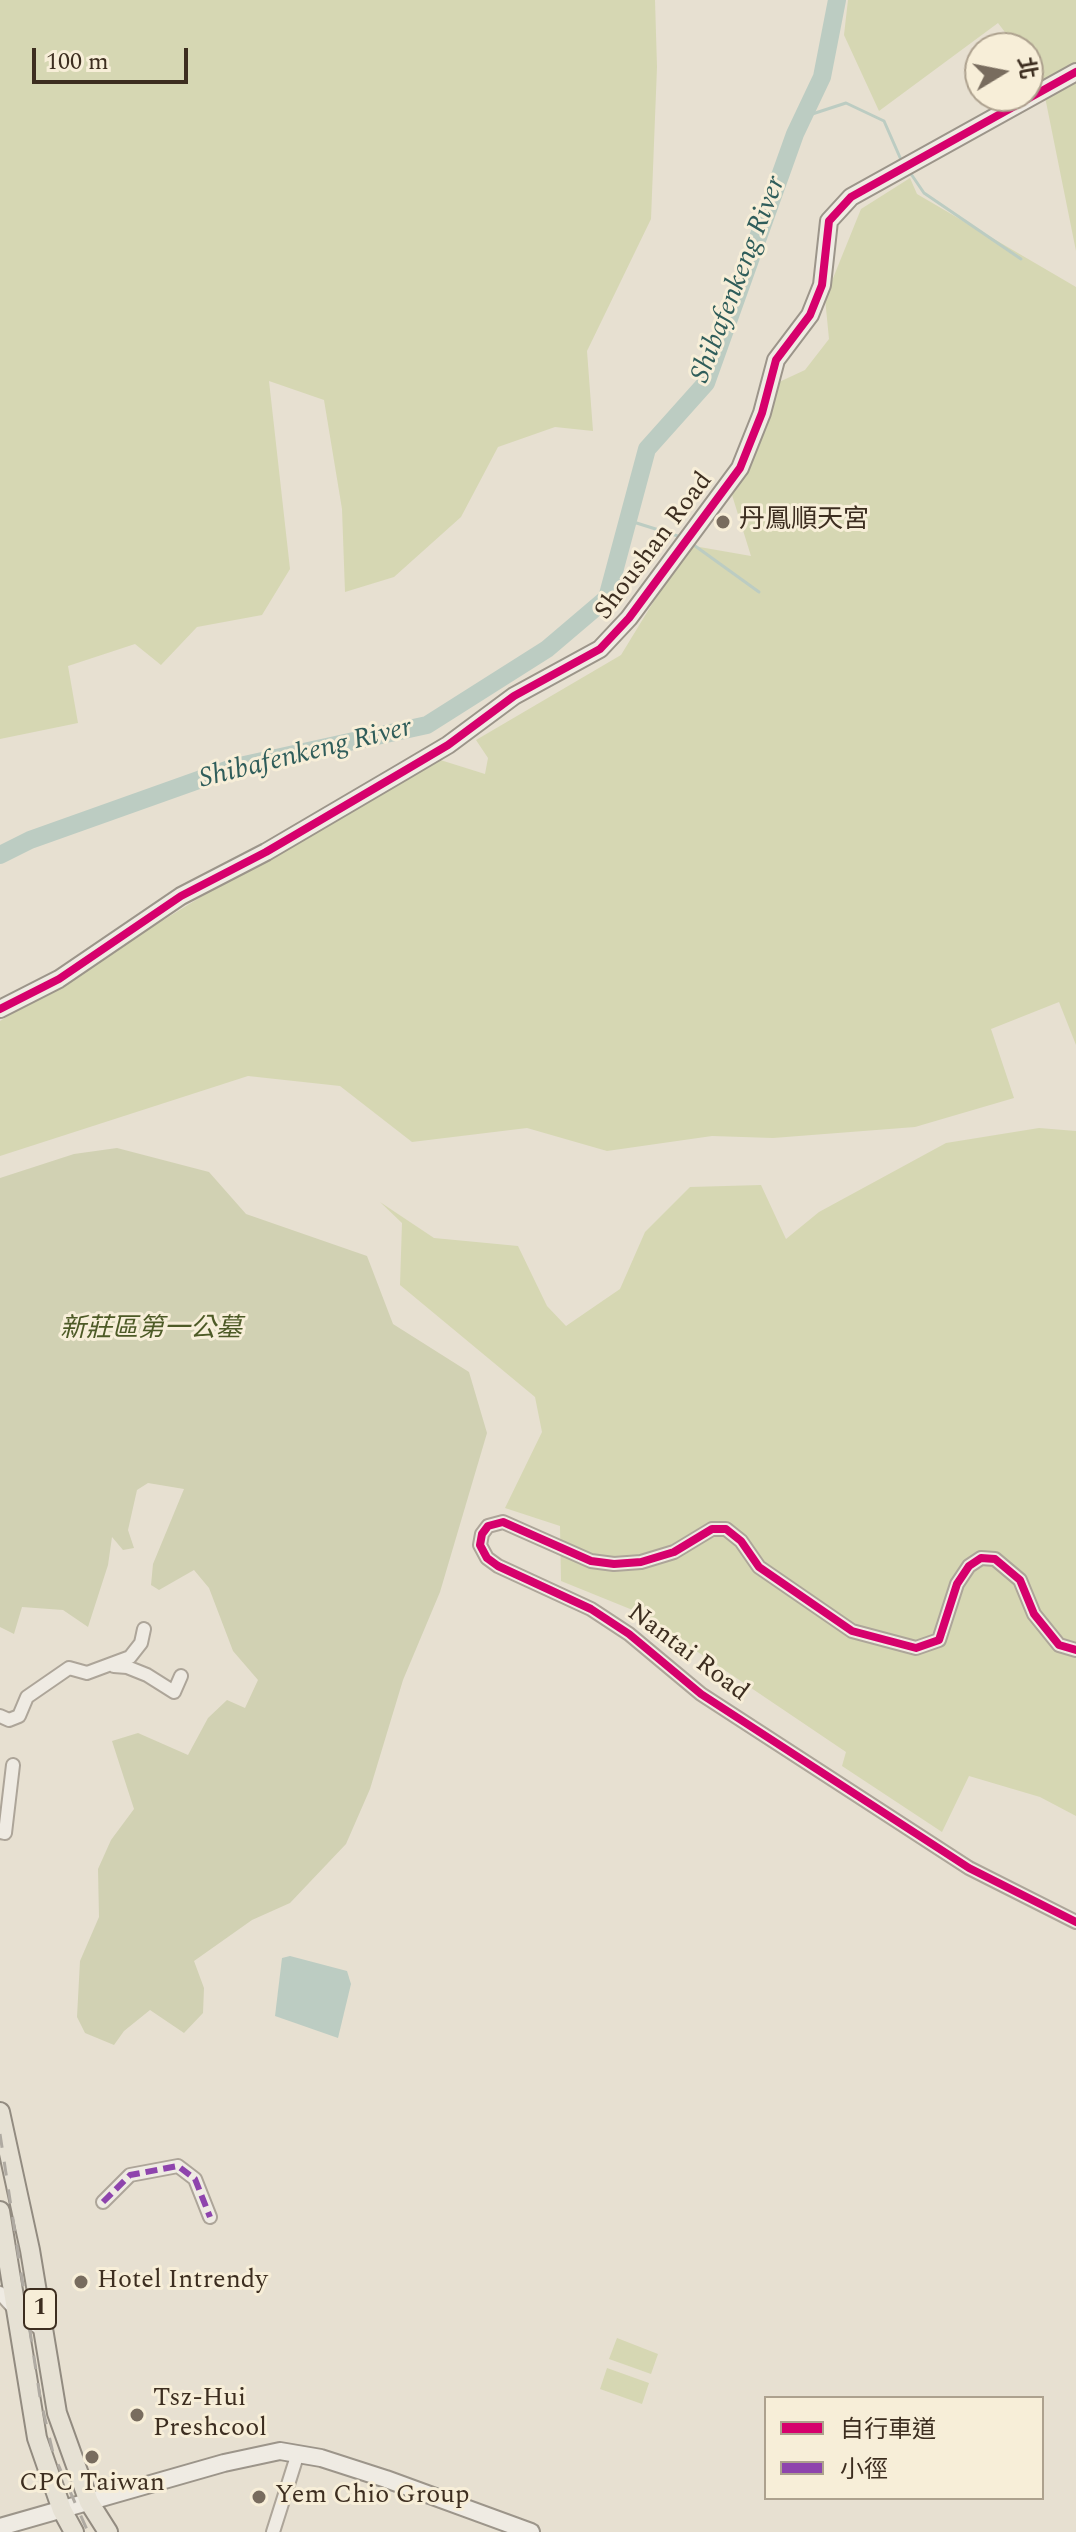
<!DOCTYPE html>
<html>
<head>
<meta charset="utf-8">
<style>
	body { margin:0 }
	#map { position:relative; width:1076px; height:2532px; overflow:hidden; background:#e7e0d1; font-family:Spectral,"Noto Sans TC",serif }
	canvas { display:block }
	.legend { position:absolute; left:764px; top:2396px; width:280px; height:104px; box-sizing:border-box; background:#f7eed8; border:2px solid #ada18e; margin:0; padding:10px 14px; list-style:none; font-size:24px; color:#3d2e20 }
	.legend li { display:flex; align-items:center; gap:16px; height:40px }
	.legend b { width:40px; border:2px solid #ada18e }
	.north { position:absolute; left:964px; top:32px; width:80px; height:80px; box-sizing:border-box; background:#f7eed8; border:2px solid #ada18e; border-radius:50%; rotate:80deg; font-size:22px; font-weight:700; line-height:32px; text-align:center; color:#3d2e20 }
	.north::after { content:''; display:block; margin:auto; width:28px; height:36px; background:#786c5e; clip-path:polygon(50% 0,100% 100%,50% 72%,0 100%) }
	.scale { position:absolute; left:32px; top:48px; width:156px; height:36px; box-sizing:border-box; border:4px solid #3d2e20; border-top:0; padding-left:10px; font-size:24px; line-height:28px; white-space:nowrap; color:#3d2e20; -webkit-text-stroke:6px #f7eed8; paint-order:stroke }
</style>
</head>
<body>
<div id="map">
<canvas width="1076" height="2532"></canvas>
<ul class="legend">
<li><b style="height:10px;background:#d6006c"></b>自行車道</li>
<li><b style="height:10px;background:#8e44ad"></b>小徑</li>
</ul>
<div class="north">北</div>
<div class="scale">100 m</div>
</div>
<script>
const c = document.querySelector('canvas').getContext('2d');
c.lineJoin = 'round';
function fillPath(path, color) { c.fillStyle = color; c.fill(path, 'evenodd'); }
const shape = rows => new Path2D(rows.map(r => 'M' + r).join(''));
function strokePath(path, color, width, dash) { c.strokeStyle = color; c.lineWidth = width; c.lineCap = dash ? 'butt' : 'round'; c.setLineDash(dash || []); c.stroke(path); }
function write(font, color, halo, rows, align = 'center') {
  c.font = font + ' Spectral,"Noto Sans TC",serif'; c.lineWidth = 6; c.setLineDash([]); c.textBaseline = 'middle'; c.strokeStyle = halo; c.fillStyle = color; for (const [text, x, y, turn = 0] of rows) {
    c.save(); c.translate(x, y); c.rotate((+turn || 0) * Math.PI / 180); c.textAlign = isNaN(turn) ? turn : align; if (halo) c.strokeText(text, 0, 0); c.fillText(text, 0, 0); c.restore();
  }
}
fillPath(shape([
	[0,0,655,0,657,67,651,219,587,351,593,431,555,427,498,447,461,517,394,577,345,592,342,509,324,400,269,381,290,569,262,615,197,627,161,665,135,644,68,666,78,723,0,739],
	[848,0,1076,0,1076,251,1043,87,1028,63,1028,48,1017,48,998,23,879,111,844,35],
	[910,178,917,194,1076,287,1076,1045,1059,1002,991,1029,1014,1098,915,1127,773,1138,712,1136,607,1151,527,1128,412,1142,340,1086,248,1076,0,1156,0,1021,285,845,434,758,485,774,488,758,476,740,621,655,688,545,751,556,732,495,777,383,805,370,829,339,825,298,861,209],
	[1039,1128,1076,1131,1076,1816,1040,1797,969,1776,942,1832,842,1766,846,1752,640,1613,561,1581,560,1526,505,1508,542,1432,535,1397,400,1285,402,1223,380,1202,434,1238,518,1246,547,1306,566,1326,620,1289,645,1232,690,1187,761,1185,786,1239,819,1212,946,1143],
	[617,2338,658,2354,651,2374,609,2359],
	[607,2368,649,2383,642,2404,600,2389]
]), '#d6d7b3');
fillPath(shape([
	[117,1148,209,1172,246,1214,367,1256,393,1324,469,1372,487,1433,440,1592,403,1680,370,1789,346,1844,290,1903,252,1920,194,1961,204,1988,203,2013,184,2033,150,2010,124,2031,114,2045,85,2033,77,2017,80,1961,99,1917,98,1869,111,1840,134,1809,112,1741,138,1733,188,1755,208,1718,227,1700,245,1708,258,1680,233,1651,209,1588,194,1570,159,1590,151,1585,153,1564,184,1489,148,1483,137,1490,128,1530,134,1548,123,1550,112,1537,108,1565,88,1627,63,1610,22,1607,14,1634,0,1627,0,1178,74,1154]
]), '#d1d1b3');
fillPath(shape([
	[290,1956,347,1971,351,1984,338,2038,275,2016,282,1958]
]), '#bcccc2');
strokePath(shape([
	[803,117,846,103,884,121,902,162],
	[909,171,924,193,1021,259],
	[627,520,681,537],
	[691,543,759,592]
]), '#bcccc2', 3);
strokePath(shape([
	[0,855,30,840,235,767,427,725,547,649,607,598,647,449,706,383,795,134,822,77,837,0]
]), '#bcccc2', 18);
const street = shape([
	[1076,1650,1059,1645,1034,1614,1020,1580,995,1559,981,1558,969,1566,957,1584,939,1640,916,1648,852,1631,759,1567,741,1541,726,1529,712,1529,674,1552,641,1562,614,1564,591,1561,503,1522,488,1526,482,1534,480,1545,487,1558,498,1566,591,1609,629,1634,701,1694,969,1868,1076,1922],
	[114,1666,127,1667,147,1675,174,1692,181,1676],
	[0,1716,9,1720,19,1716,27,1697,69,1668,87,1673,130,1657,141,1643,144,1629],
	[0,1832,5,1833,13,1765],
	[103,2202,130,2175,178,2166,195,2179,210,2217],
	[0,2293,16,2311,44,2332],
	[273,2532,298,2453]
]);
const secondary = shape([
	[0,1009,59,979,181,896,266,852,404,771,448,745,514,696,600,649,629,618,740,468,762,413,776,360,810,315,822,285,829,221,851,197,1076,72],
	[0,2527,224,2463,280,2451,321,2458,386,2479,531,2532]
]);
const primary = shape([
	[0,2112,30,2250,57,2413,89,2502,108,2532],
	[0,2211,37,2438,62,2510,74,2532]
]);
strokePath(street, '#ada599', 16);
strokePath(secondary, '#9c958a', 20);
strokePath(primary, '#928b80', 22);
strokePath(street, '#efebe3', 12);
strokePath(secondary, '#efebe3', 16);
strokePath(primary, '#e6e1d4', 18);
strokePath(shape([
	[0,2134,40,2397,53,2453,88,2532]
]), '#afaaa2', 3, [14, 14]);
strokePath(shape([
	[103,2202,130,2175,178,2166,195,2179,210,2217]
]), '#8e44ad', 6, [12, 6]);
strokePath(shape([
	[0,1009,59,979,181,896,266,852,404,771,448,745,514,696,600,649,629,618,740,468,762,413,776,360,810,315,822,285,829,221,851,197,1076,72],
	[1076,1650,1059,1645,1034,1614,1020,1580,995,1559,981,1558,969,1566,957,1584,939,1640,916,1648,852,1631,759,1567,741,1541,726,1529,712,1529,674,1552,641,1562,614,1564,591,1561,503,1522,488,1526,482,1534,480,1545,487,1558,498,1566,591,1609,629,1634,701,1694,969,1868,1076,1922]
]), '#d6006c', 8);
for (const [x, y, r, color] of [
	[723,522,8,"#786c5e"],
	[81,2282,8,"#786c5e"],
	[137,2415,8,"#786c5e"],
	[92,2457,8,"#786c5e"],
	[259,2497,8,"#786c5e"]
]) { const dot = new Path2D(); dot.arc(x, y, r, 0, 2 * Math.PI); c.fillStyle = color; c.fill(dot); strokePath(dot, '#f7eed8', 3); }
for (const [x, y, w] of [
	[40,2309,32]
]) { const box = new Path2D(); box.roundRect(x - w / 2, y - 20, w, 40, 6); c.fillStyle = '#f7eed8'; c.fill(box); strokePath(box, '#3d2e20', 2); }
write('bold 24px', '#3d2e20', null, [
	["1",40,2309]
]);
write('26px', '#3d2e20', '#f7eed8', [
	["丹鳳順天宮",739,522],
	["Hotel Intrendy",97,2282],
	["Tsz-Hui",153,2400],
	["Preshcool",153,2430],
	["CPC Taiwan",92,2485,"center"],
	["Yem Chio Group",275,2497]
], 'left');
write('26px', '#3d2e20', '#f7eed8', [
	["Shoushan Road",655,547,-53],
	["Nantai Road",687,1654,37]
]);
write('italic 26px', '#4d5a26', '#f7eed8', [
	["新莊區第一公墓",151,1331]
]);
write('italic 28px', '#2f5d5a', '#f7eed8', [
	["Shibafenkeng River",740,280,-69],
	["Shibafenkeng River",306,755,-14]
]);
</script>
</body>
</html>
